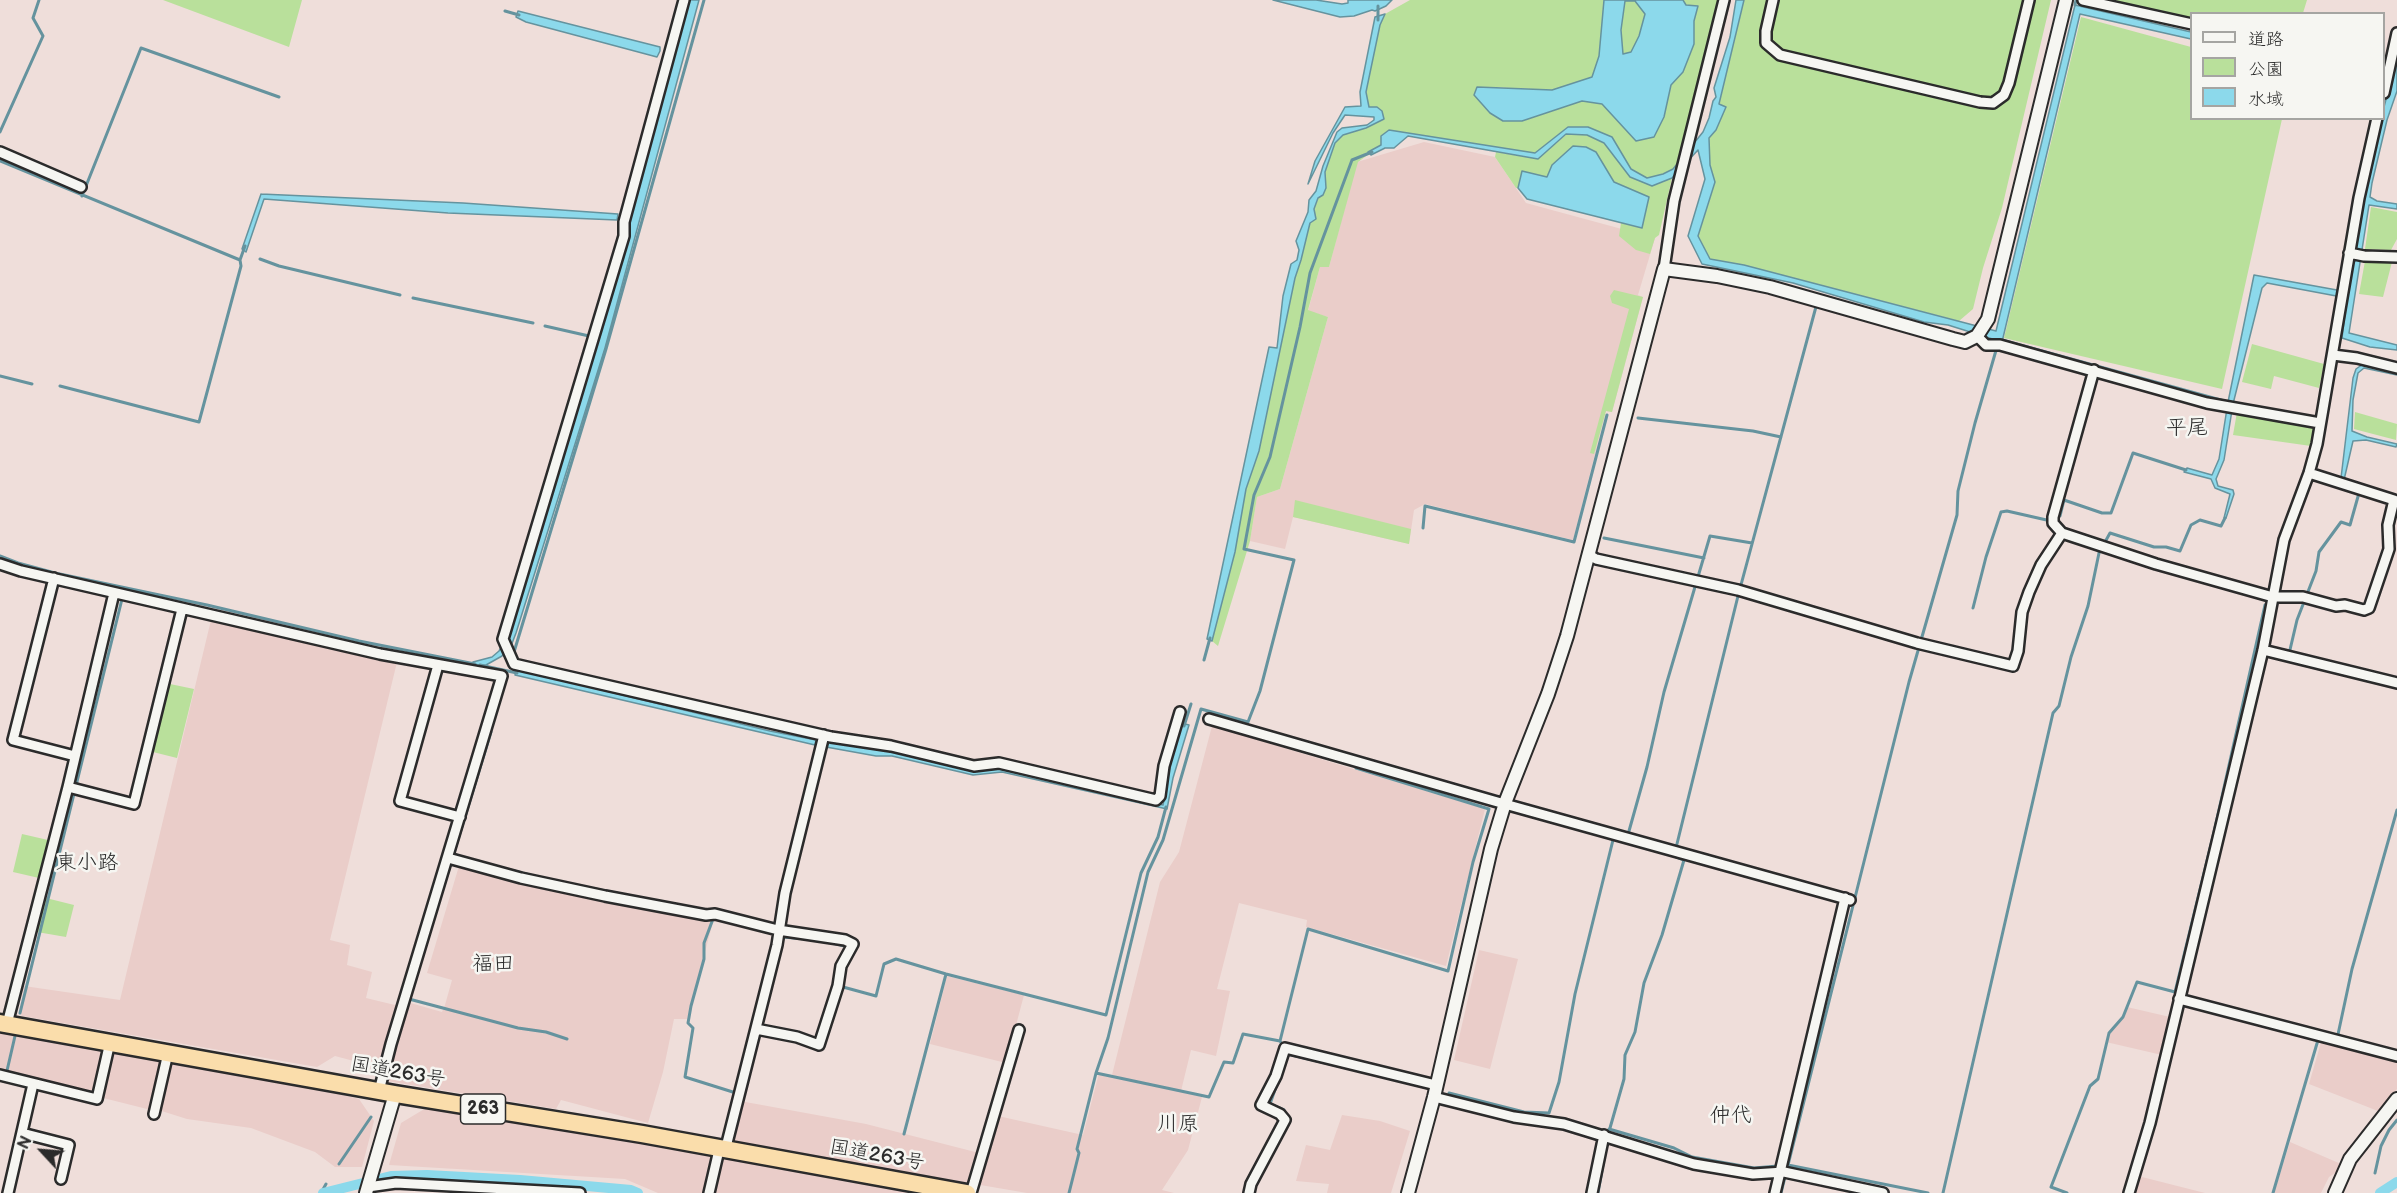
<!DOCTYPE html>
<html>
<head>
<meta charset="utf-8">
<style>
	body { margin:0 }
	#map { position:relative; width:2397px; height:1193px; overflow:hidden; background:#efdeda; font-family:"Balsamiq Sans","Klee One",sans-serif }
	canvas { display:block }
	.legend { position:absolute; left:2190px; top:12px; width:195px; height:108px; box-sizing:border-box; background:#f6f6f2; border:2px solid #a5a5a2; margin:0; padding:8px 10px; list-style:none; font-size:18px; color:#2b2b2b }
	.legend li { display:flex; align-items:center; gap:12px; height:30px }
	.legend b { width:30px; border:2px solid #a5a5a2 }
	.north { position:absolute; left:12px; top:1121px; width:60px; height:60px; -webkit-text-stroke:4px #f6f6f2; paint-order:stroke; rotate:296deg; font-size:16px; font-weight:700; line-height:24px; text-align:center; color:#2b2b2b }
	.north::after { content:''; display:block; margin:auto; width:21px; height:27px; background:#2b2b2b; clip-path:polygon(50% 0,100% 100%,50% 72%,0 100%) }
</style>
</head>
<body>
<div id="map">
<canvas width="2397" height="1193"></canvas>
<ul class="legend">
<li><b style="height:8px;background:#f6f6f2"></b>道路</li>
<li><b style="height:16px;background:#b9e09b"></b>公園</li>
<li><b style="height:16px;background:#8cd9eb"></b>水域</li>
</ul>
<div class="north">N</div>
</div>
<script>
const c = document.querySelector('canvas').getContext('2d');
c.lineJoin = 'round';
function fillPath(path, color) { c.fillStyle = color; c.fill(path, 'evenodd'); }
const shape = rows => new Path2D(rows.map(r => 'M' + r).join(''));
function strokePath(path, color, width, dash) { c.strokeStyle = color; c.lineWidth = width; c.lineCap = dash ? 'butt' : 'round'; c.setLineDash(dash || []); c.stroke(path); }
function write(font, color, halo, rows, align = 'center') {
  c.font = font + ' "Balsamiq Sans","Klee One",sans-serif'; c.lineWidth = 5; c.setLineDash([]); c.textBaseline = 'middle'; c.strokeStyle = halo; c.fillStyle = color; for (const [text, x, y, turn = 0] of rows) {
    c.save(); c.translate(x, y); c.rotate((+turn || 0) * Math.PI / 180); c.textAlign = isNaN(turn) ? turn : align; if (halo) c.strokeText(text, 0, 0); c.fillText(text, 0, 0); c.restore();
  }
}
fillPath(shape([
	[1424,142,1495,157,1526,203,1655,238,1638,295,1643,297,1612,412,1606,411,1573,540,1425,504,1414,510,1409,544,1293,517,1285,549,1250,541,1257,497,1280,489,1328,317,1308,311,1320,267,1329,267,1357,162],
	[211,620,397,662,330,940,350,945,347,965,372,972,366,998,399,1006,380,1068,335,1056,317,1067,22,1016,19,1012,24,986,120,1000],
	[1212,726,1485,809,1446,966,1306,927,1307,920,1239,903,1217,989,1230,991,1216,1056,1191,1050,1181,1091,1202,1097,1188,1150,1162,1190,1174,1193,1027,1193,730,1142,740,1101,866,1124,987,1155,998,1116,1083,1135,1099,1073,1112,1075,1160,882,1179,852],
	[459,866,521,883,713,922,687,1019,674,1019,663,1072,648,1123,561,1100,556,1109,387,1081,407,1002,442,1012,445,1005,452,980,427,973],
	[1479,950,1518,959,1490,1069,1454,1060],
	[947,976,1024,995,1006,1063,930,1044],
	[2127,1007,2170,1017,2162,1055,2106,1042,2109,1033,2123,1017],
	[0,1030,278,1079,359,1099,374,1121,362,1167,335,1167,315,1152,251,1128,187,1119,152,1108,151,1110,0,1072],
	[2322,1039,2397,1060,2397,1089,2378,1111,2309,1084],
	[426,1108,521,1121,915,1193,658,1193,625,1179,389,1165,401,1123],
	[1342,1115,1380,1121,1410,1131,1391,1193,1327,1193,1329,1184,1296,1181,1306,1145,1330,1150],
	[2290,1142,2341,1164,2335,1173,2329,1177,2321,1193,2274,1193],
	[2138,1176,2205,1193,2133,1193]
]), '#eacdc9');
fillPath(shape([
	[163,0,302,0,289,47],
	[1410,0,1604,0,1599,56,1592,77,1552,90,1490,87,1567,104,1583,101,1602,104,1636,141,1664,117,1671,85,1683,72,1694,44,1694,21,1698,6,1686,5,1683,0,1718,0,1678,162,1673,169,1663,174,1647,178,1631,169,1612,137,1588,127,1568,127,1535,153,1389,130,1381,145,1358,162,1329,267,1320,267,1308,310,1328,317,1280,489,1257,497,1250,541,1218,646,1212,641,1235,552,1246,489,1259,451,1295,278,1301,260,1310,223,1316,219,1314,209,1319,197,1326,188,1325,172,1335,143,1343,135,1366,128,1384,119,1382,111,1377,107,1369,107,1366,92,1380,25,1385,14],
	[1744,0,2051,0,2002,208,1983,268,1973,309,1959,321,1744,265,1710,259,1698,236,1714,182,1710,165,1709,138,1716,130,1725,107,1719,105],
	[2113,0,2307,0,2303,13,2192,14,2191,18],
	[1625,1,1635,1,1645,14,1639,36,1631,52,1623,54,1621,30],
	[2081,17,2191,47,2192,118,2282,119,2222,389,2004,338],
	[1567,134,1587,135,1604,143,1630,177,1652,186,1672,178,1659,235,1655,238,1650,254,1636,250,1619,236,1621,223,1642,228,1649,197,1613,182,1596,152,1552,165,1547,177,1522,171,1518,188,1516,188,1495,157,1496,152,1538,159],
	[2371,207,2397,212,2397,239,2391,250,2365,249],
	[2365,261,2392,262,2383,297,2359,294],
	[1614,290,1643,297,1612,412,1606,411,1594,454,1590,453,1629,309,1612,303,1610,296],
	[2252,344,2324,364,2319,388,2274,376,2271,389,2242,382],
	[2237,412,2314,424,2311,446,2233,435],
	[2355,412,2397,424,2396,440,2354,429],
	[1295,500,1411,529,1409,544,1293,517],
	[170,684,194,689,177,758,153,752],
	[22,834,48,840,39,878,13,872],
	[46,898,74,905,66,937,37,932]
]), '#b9e09b');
const water = shape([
	[688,0,699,0,605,348,516,633,511,646,502,656,486,665,475,666,473,662,492,657,499,651,510,632,627,238,629,218,688,0],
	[1273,0,1316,0,1342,4,1348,3,1348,0,1392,0,1386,6,1375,11,1372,10,1354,16,1340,17,1273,0],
	[1604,0,1683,0,1686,5,1698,6,1694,21,1694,44,1683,72,1671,85,1664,117,1654,137,1636,141,1602,104,1582,101,1522,121,1503,121,1490,113,1474,95,1477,87,1552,90,1592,77,1599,56,1604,0],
	[1625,1,1635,1,1645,14,1639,36,1631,52,1623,54,1621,30,1625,1],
	[1736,0,1744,0,1719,104,1726,107,1716,130,1709,138,1710,165,1715,182,1698,236,1710,259,1744,265,1996,331,2075,5,2191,32,2191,39,2080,14,2002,342,1948,325,1924,322,1793,283,1702,264,1688,236,1705,179,1698,150,1672,178,1652,186,1630,177,1604,143,1587,135,1566,134,1538,159,1408,136,1394,148,1385,148,1371,155,1368,152,1381,145,1381,136,1389,130,1535,153,1568,127,1588,127,1612,137,1631,169,1647,178,1663,174,1673,169,1703,132,1709,118,1713,101,1716,97,1714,88,1730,37,1736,0],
	[518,11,660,47,660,51,657,57,526,22,516,17,518,11],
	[1385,14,1380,25,1366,92,1369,107,1377,107,1382,111,1384,119,1366,128,1343,135,1335,143,1325,172,1326,188,1323,195,1318,198,1314,209,1316,219,1310,223,1301,260,1295,278,1259,451,1246,489,1235,552,1212,641,1207,639,1269,347,1277,348,1283,296,1291,264,1297,260,1299,250,1296,241,1308,212,1309,200,1316,191,1323,166,1337,132,1342,128,1367,125,1374,120,1374,117,1345,115,1333,133,1308,184,1315,161,1345,107,1361,106,1360,92,1375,17,1385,14],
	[2397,58,2397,91,2387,120,2372,183,2370,197,2377,201,2397,204,2397,209,2369,205,2349,333,2397,345,2397,350,2370,347,2342,338,2347,298,2267,283,2262,288,2233,404,2224,460,2216,479,2218,486,2233,490,2234,494,2226,518,2224,518,2230,494,2215,488,2211,479,2184,472,2187,468,2212,475,2219,459,2228,402,2254,275,2348,292,2366,181,2381,119,2384,118,2384,107,2397,58],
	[1573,146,1586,147,1596,152,1614,182,1649,197,1642,228,1527,199,1518,188,1522,171,1547,177,1552,165,1573,146],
	[261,194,463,203,618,214,617,220,448,213,264,199,246,252,242,249,261,194],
	[2363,364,2397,370,2397,375,2364,368,2358,373,2353,400,2352,431,2367,437,2397,444,2396,447,2366,440,2353,441,2344,480,2341,478,2353,378,2356,369,2363,364],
	[516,669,770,731,816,740,815,745,515,675,516,669],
	[1181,723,1189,725,1173,778,1167,809,1002,772,973,775,892,756,876,756,826,747,827,742,890,751,976,770,1000,769,1163,805,1170,766,1181,723]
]);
fillPath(water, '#8cd9eb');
strokePath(water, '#65939e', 1.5);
strokePath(shape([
	[2075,5,2076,0],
	[1378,6,1378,20],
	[505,11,519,15],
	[0,132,43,36,33,18,39,0],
	[0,161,240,260,245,246],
	[82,196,141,48,279,97],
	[260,259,279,266,400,295],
	[413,298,533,323],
	[545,326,589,336],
	[2002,340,2228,402],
	[0,376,32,384],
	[60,386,199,422,241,266,240,260],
	[1638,418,1753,431,1781,437],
	[1423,528,1425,506,1574,542,1607,415],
	[1604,538,1704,558],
	[0,556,18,563,55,573,207,605,359,641,475,664],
	[1973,608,1986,557,2001,512,2007,511,2051,521,2060,516,2064,500,2102,513,2111,513,2133,453,2186,470],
	[514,652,606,349,704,0],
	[2289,654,2297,620,2316,571,2319,552,2341,522,2350,525,2359,493,2340,488],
	[1204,660,1210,638],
	[480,665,517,673],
	[1184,726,1191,704],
	[1629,831,1647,767,1664,692,1710,536,1752,543],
	[482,863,542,878],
	[575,885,651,900],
	[711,917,713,919,704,943,704,959,691,1006,688,1023,693,1028,685,1077,736,1093],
	[782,937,819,940],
	[829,942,848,947],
	[844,974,843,987,876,996,884,964,896,959,946,974,1106,1015,1141,873,1158,837,1166,807],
	[409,999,518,1028,546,1032,567,1039],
	[20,1013,123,595],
	[404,1015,491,732],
	[2337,1039,2352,969,2397,810],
	[1283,1046,1280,1041,1308,929,1448,971,1473,862,1489,809,1356,768],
	[1287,1054,1364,1072],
	[1096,1073,1209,1097,1224,1062,1233,1063,1243,1034,1280,1041],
	[6,1075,15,1036],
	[1277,1084,1270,1104,1284,1110,1283,1114],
	[1449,1093,1524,1112,1549,1113,1559,1082,1575,994,1613,840],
	[1609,1129,1674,1148,1692,1157,1754,1168,1778,1166],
	[904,1134,946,974],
	[1608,1135,1624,1079,1625,1055,1635,1032,1644,983,1662,935,1684,860,1674,856,1738,596,1817,303],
	[339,1164,371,1117],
	[1788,1165,1928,1193],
	[2375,1173,2381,1146,2389,1130,2397,1120],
	[1246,1186,1262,1154],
	[321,1193,326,1184],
	[1069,1193,1079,1153,1077,1149,1096,1073,1108,1038,1148,872,1163,840,1201,709,1248,722,1260,691,1294,560,1244,549,1254,495,1270,457,1300,327,1310,273,1352,160,1372,152],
	[1598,1193,1604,1159],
	[1781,1193,1909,682,1957,515,1958,491,1975,423,1997,347],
	[1943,1193,2053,713,2059,706,2071,657,2088,606,2099,553,2110,533,2154,547,2166,547,2180,551,2191,525,2200,520,2221,526,2225,518],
	[2067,1193,2051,1187,2090,1086,2098,1079,2109,1033,2123,1017,2137,982,2175,992,2214,832,2265,605],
	[2273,1193,2318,1040,2325,1042]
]), '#65939e', 3);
strokePath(shape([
	[323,1193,391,1176,427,1175,520,1180,631,1190,638,1193],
	[2380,1193,2397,1182]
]), '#8cd9eb', 10);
const street = shape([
	[684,0,624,222,624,236,503,639,514,664,831,737,891,746,974,766,999,763,1156,800,1160,796,1164,766,1180,712],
	[1773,0,1766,31,1766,43,1780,55,1980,102,1993,103,2004,95,2009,83,2029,0],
	[2083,0,2192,24],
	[2384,93,2397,33],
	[0,152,81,187],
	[2349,253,2364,256,2397,257],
	[1664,269,1674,201,1724,0],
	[1977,336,1986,345,2000,345,2207,403,2320,423],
	[2333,355,2357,358,2397,368],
	[2062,533,2053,523,2053,517,2094,370],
	[1588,554,1596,559,1738,590,1917,643,2013,666,2018,651,2022,612,2029,592,2041,565,2062,533,2156,564,2273,597,2303,597,2336,606,2345,605,2364,610,2369,608,2389,549,2388,525,2394,500,2309,473],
	[0,564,21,571,380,654,502,676,391,1044,379,1091],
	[54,578,13,740,75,756],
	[2263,650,2397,683],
	[438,665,400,801,460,817],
	[1209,719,1494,801,1850,900],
	[68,787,134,804,182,609],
	[448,858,521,878,605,896,706,915,715,914,778,930,845,940,853,944,841,966,838,986,819,1045,797,1037,756,1029],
	[2179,999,2397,1056],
	[7,1024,68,787,114,593],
	[0,1075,97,1099,110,1042],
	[1434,1097,1514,1117,1564,1124,1694,1164,1753,1174,1784,1172,1883,1193],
	[154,1114,168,1053],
	[22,1133,69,1145,61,1179],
	[368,1187,396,1183,580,1193],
	[8,1193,33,1084],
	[709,1193,719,1150,727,1143,777,945,785,893,824,735],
	[971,1193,1019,1030],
	[1249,1193,1251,1184,1285,1120,1280,1114,1261,1105,1276,1076,1285,1048,1436,1085],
	[1592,1193,1604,1135],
	[1775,1193,1845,898],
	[2129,1193,2150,1123,2263,650,2284,540,2309,473,2317,444,2359,198,2377,118]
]);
const secondary = shape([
	[366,1193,395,1094],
	[1408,1193,1434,1097,1491,849,1505,803,1548,694,1567,636,1664,269,1717,276,1770,287,1953,339,1965,342,1977,336,1988,319,2066,0],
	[2335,1193,2350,1159,2397,1099]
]);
const highway = shape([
	[0,1023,395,1094,642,1134,967,1193]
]);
strokePath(street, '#2b2b2b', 14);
strokePath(secondary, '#2b2b2b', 16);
strokePath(highway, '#2b2b2b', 21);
strokePath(street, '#f6f6f2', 9);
strokePath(secondary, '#f6f6f2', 12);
strokePath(highway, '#faddab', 16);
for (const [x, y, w] of [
	[483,1109,45]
]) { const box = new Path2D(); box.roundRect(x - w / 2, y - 15, w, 30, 4.5); c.fillStyle = '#f6f6f2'; c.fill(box); strokePath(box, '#2b2b2b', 1.5); }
write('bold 18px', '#2b2b2b', null, [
	["263",483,1109]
]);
write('20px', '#2b2b2b', '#f6f6f2', [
	["国道263号",398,1073,10],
	["国道263号",877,1156,10]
]);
write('21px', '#2b2b2b', '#f6f6f2', [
	["平尾",2187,429],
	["東小路",87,864],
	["福田",493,965],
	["仲代",1731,1117],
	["川原",1178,1125]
]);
</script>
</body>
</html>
